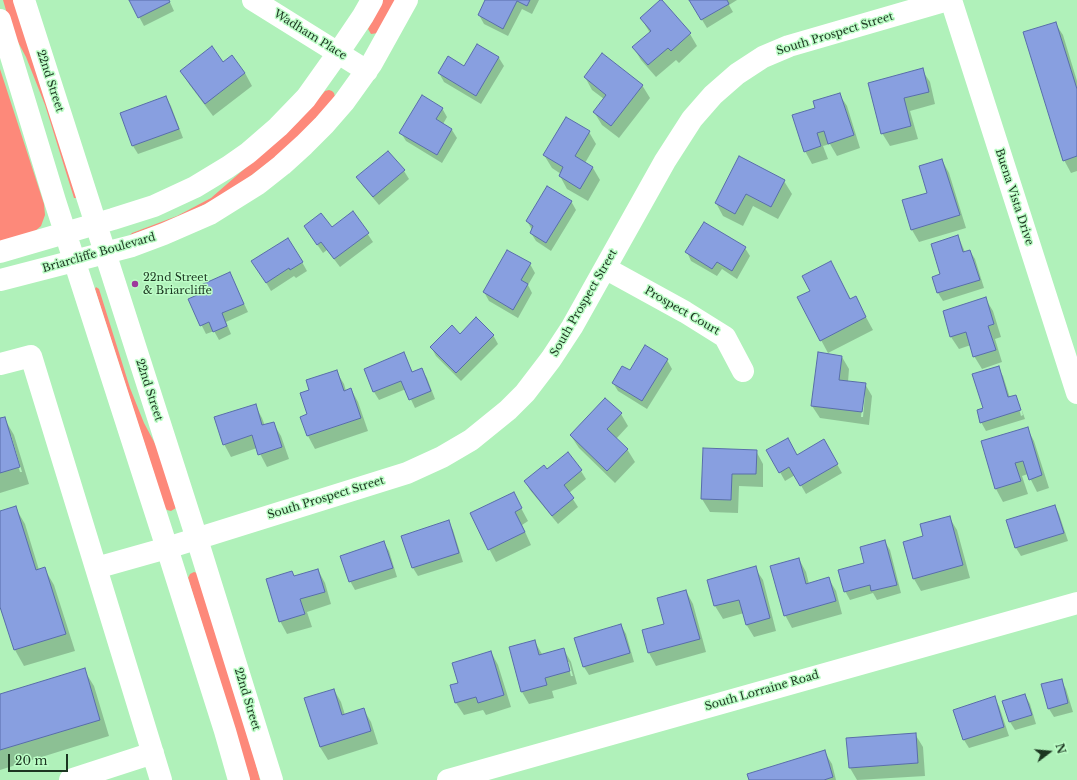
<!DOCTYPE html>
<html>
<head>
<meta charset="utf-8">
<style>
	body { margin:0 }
	#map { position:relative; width:1077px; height:780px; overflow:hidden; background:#b0f1ba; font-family:"Libre Baskerville",serif }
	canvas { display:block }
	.north { position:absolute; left:1029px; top:732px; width:40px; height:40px; -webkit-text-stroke:3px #bdfec7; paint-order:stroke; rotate:74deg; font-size:11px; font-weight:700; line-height:16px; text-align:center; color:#1c3621 }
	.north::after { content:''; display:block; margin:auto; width:14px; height:18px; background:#1c3621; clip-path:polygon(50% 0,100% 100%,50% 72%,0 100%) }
	.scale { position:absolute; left:8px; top:754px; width:60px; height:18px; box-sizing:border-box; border:2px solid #1c3621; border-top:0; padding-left:5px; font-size:12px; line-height:14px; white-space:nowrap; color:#1c3621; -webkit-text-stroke:3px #bdfec7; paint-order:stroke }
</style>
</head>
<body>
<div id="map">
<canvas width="1077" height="780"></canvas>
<div class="north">N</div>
<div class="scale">20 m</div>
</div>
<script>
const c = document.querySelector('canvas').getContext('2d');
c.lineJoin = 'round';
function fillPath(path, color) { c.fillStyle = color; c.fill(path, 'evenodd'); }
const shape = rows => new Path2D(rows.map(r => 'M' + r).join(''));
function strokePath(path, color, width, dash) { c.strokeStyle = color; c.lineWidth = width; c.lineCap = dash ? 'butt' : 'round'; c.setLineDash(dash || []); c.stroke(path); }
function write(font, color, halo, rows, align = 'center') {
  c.font = font + ' "Libre Baskerville",serif'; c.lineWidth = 3; c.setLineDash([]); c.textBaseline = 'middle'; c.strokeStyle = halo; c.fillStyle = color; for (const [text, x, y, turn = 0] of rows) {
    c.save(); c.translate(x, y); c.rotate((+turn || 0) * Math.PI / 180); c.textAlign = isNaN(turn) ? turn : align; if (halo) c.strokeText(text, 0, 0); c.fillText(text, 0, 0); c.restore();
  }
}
fillPath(shape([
	[3,0,15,0,77,197,76,198,74,198,45,105,26,57,12,31],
	[383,0,396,0,378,33,371,34,368,29],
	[0,69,44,204,45,215,41,226,33,233,0,242],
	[329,90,332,91,334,93,335,97,332,101,287,148,248,178,213,200,181,217,130,235,132,233,177,216,211,198,298,122,325,91],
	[96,287,99,289,130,388,144,423,159,451,176,508,171,511,167,510,165,508,95,289],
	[194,572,197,573,246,725,260,780,250,780,188,578,190,574]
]), '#fd897a');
fillPath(shape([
	[130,0,169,0,174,11,144,26],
	[487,0,539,0,532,14,522,9,508,36,484,24,479,15],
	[690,0,737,0,729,5,733,12,707,28],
	[641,18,690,34,697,46,679,63,676,60,656,77,641,60,633,47,650,33],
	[1055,23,1063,35,1077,81,1077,171,1071,173,1064,160],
	[477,45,499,58,504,66,481,104,444,82,439,73,464,67],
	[223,63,245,73,252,86,213,116,189,84,181,71],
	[922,70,930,82,935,104,910,111,918,139,890,146,882,133,869,84],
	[585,77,642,85,650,98,619,138,602,125,594,112,604,99,592,90],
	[839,94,847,106,860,148,837,156,830,144,823,146,828,159,812,164,805,151,816,109],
	[166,97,171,106,183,138,138,154,133,146,121,114],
	[442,108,447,117,443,124,452,130,457,138,442,163,406,141,401,133],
	[589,132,596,144,585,163,593,168,600,180,588,201,567,189,560,176,561,174,552,168,544,155],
	[942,160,949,173,966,228,919,242,912,230],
	[404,171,409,179,379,205,363,186,358,177],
	[784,181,792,194,778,219,753,206,743,226,723,216,716,203],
	[571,201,576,210,551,251,536,241,531,233,532,230,527,221],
	[353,212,373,242,340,267,327,250,323,253,305,227,332,228],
	[958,236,965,252,970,251,975,259,984,288,943,301,938,293,941,275],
	[745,248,750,256,737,279,722,269,717,276,691,261,687,252],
	[508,251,530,264,535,273,528,285,532,293,518,318,489,301,484,292],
	[302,262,307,271,296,278,294,276,271,291,258,269],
	[838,275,851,300,855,297,873,330,828,353,821,340,811,291],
	[234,282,248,312,226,322,231,334,219,340,214,331,206,334,189,300],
	[985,298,993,311,1001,337,995,339,1002,362,982,369,974,356,971,345,959,349,951,337,944,311],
	[460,335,493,335,498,344,461,381,436,356,431,347],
	[404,354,413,373,422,370,427,378,435,399,415,408,406,389,379,400,374,392,365,369],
	[842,357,849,369,848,382,865,384,872,396,869,425,820,418,812,406],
	[863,394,865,394,863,417,861,417],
	[667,360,672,369,647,409,618,391,613,383,630,372],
	[998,368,1003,376,1010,398,1015,396,1020,405,1025,419,986,431,981,422,984,409],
	[1018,404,1020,404,1023,415,1021,416],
	[336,371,344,384,346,391,351,389,358,402,368,431,315,449,308,436,301,417,309,415,310,391],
	[255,405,262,418,265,426,273,423,281,436,289,459,267,467,257,448,231,457,224,444],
	[621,414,628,426,616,439,627,449,635,462,615,483,579,448,571,436],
	[4,418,14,435,29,484,0,493,0,419],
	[9,435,11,435,22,472,20,472],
	[1027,428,1034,441,1049,488,1037,492,1028,474,1022,476,1028,494,1003,502,996,489,982,442],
	[824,441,842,473,806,494,795,475,785,481,768,451,797,456],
	[756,451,763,464,763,487,739,486,738,513,710,512,702,499],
	[568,453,581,471,586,479,569,493,578,507,558,524,530,490,525,481,547,470],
	[520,506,528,521,522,525,531,545,496,562,471,514],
	[1055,506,1059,514,1068,541,1021,556,1016,548,1007,521],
	[15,507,25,524,39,570,44,568,54,585,75,651,24,666,15,650,0,604,0,512],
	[949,517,957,530,970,578,921,591,914,579],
	[449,522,453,530,463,562,418,576,413,568,403,536],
	[885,542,890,550,901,593,877,600,873,593,850,600,845,591,865,564],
	[384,543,389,551,397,577,355,590,350,581],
	[799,559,806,572,809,584,829,579,836,591,842,614,792,628,785,615],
	[755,568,763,580,776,631,754,637,746,624,744,613,723,619,715,606,708,580],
	[318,570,325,583,331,604,307,612,312,627,287,634,280,621,295,577],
	[686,591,693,604,706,652,656,666,649,653,643,631,665,625],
	[621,625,626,634,634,662,589,675,584,667,575,639],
	[535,642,542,654,564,650,571,662,577,684,552,691,554,698,529,704,522,692],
	[567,662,569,662,573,676,571,676],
	[491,652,498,665,511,707,486,715,483,710,464,715,456,703,451,686,459,683],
	[84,670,94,686,109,736,0,770,0,695],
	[1061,680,1066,689,1073,712,1054,717,1049,709],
	[334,690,341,702,345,715,364,710,371,722,378,744,328,760,320,747,306,699],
	[1025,695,1030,704,1036,724,1015,730,1010,722,1004,702],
	[994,698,999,706,1009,736,969,748,964,740,954,710],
	[915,734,923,747,925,776,857,780,850,768],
	[824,751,832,764,836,780,750,780]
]), '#0003');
const building = shape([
	[129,0,169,0,170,2,138,18,129,0],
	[485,0,530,0,527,6,517,1,503,29,478,15,485,0],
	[660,0,662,0,691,33,671,51,668,48,648,65,632,47,651,31,640,18,660,0],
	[689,0,727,0,729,4,701,20,689,0],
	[1056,22,1077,89,1077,156,1063,161,1023,32,1056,22],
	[477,44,499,57,476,96,438,73,448,56,464,66,477,44],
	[212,46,223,62,232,55,245,73,205,104,180,71,212,46],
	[602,53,643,85,611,126,593,112,606,95,584,77,602,53],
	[923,68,929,92,904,98,911,126,881,134,868,83,923,68],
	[840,93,854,135,828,144,824,131,817,133,821,146,804,152,792,115,815,108,813,101,840,93],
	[422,95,443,108,436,119,452,129,437,155,399,133,422,95],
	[166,96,179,129,132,146,120,113,166,96],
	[566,117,590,131,575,156,593,167,580,189,559,176,563,167,543,155,566,117],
	[388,151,405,170,373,197,356,177,388,151],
	[739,156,785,180,771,207,746,194,735,214,715,203,739,156],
	[942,159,960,215,911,230,902,200,927,193,919,166,942,159],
	[547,186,572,201,546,243,530,233,533,226,526,221,547,186],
	[353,211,369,233,334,259,321,242,317,245,304,226,321,213,332,227,353,211],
	[704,222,746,247,732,271,717,262,712,269,685,252,704,222],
	[958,235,963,252,970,250,980,280,937,293,932,277,940,274,931,244,958,235],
	[288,238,303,262,290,270,289,268,266,283,251,261,288,238],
	[507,250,531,263,521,280,528,284,513,310,483,292,507,250],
	[831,261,850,299,856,296,866,317,820,341,797,297,810,291,802,276,831,261],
	[230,272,244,304,222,313,227,326,213,332,209,322,200,326,188,299,204,292,201,285,230,272],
	[986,297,994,324,988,326,996,350,973,357,966,332,950,337,943,311,986,297],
	[476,317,494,335,456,373,430,347,452,325,460,334,476,317],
	[645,345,668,359,642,401,612,383,622,366,630,370,645,345],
	[404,352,412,372,422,368,431,391,409,400,401,381,373,392,364,369,404,352],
	[818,352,842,356,839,380,866,383,862,412,811,406,818,352],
	[999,366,1008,397,1016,395,1021,410,980,423,977,410,983,408,972,374,999,366],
	[337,370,344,391,351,388,361,418,307,436,300,417,307,414,300,393,309,390,306,380,337,370],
	[605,398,622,413,607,429,628,449,607,471,570,435,605,398],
	[256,404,262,425,274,422,282,447,258,455,252,435,223,445,214,417,256,404],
	[5,417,20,467,0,473,0,418,5,417],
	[1028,427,1042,475,1029,480,1023,461,1015,463,1021,481,995,489,981,441,1028,427],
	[788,438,797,455,824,439,838,464,800,486,789,467,779,473,766,450,788,438],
	[703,448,757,450,756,474,732,474,731,500,701,499,703,448],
	[568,452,582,470,564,485,574,498,552,516,524,481,544,465,547,469,568,452],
	[514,492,522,508,515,512,525,532,488,550,470,513,514,492],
	[1055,505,1064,533,1015,548,1006,520,1055,505],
	[16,506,36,570,45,567,66,634,14,650,0,607,0,511,16,506],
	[950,516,963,565,913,579,903,542,923,536,920,524,950,516],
	[449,520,459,553,412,568,401,536,449,520],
	[885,540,897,585,871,591,870,585,844,592,838,570,864,563,860,547,885,540],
	[384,541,393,568,349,582,340,556,384,541],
	[799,558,806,584,829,577,836,601,784,616,770,566,799,558],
	[756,566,770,618,746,625,739,600,714,606,707,580,756,566],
	[318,569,325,592,300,599,305,614,279,622,266,579,292,571,294,576,318,569],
	[686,590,700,639,648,653,642,630,664,624,657,598,686,590],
	[621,624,630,653,583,667,574,638,621,624],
	[535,640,539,655,564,648,570,671,545,678,547,685,521,692,509,647,535,640],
	[491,651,504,695,478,703,476,697,455,703,450,685,458,683,452,663,491,651],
	[85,668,100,720,0,750,0,694,85,668],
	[1062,679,1068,703,1048,709,1041,684,1062,679],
	[334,689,342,715,364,708,371,731,320,747,304,698,334,689],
	[1025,694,1032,715,1009,722,1002,701,1025,694],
	[995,696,1004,727,963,740,953,710,995,696],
	[916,733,918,763,849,768,846,738,916,733],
	[825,750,833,777,824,780,749,780,747,774,825,750]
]);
fillPath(building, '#889fe0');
strokePath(building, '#586daa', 1);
strokePath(shape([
	[24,0,197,539,272,780],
	[253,0,367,71],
	[951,0,1077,393],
	[0,20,55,201,167,548,225,731,239,780],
	[0,252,113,219,154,206,195,187,228,167,248,153,278,127,306,98,338,53,363,16,372,0],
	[605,268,685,312,725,337,743,371],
	[0,280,132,246,164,234,210,214,258,184,282,165,304,145,324,125,344,102,372,63,407,0],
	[0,364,31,356,96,568,167,548,407,473,442,457,471,440,508,410,525,393,551,359,572,327,665,161,692,119,713,95,737,74,763,57,789,46,948,0],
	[96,568,161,780],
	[70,780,153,753],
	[448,780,1077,603]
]), '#fff', 22);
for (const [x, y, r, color] of [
	[135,284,4,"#9e389c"]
]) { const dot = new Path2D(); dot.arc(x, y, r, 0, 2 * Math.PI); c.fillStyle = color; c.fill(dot); strokePath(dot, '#bdfec7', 1.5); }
write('11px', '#1c3621', '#bdfec7', [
	["South Prospect Street",835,34,-17],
	["Wadham Place",310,35,32],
	["22nd Street",50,81,72],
	["Buena Vista Drive",1014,197,72],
	["Briarcliffe Boulevard",99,253,-16],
	["South Prospect Street",584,303,-60],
	["Prospect Court",682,311,30],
	["22nd Street",149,390,72],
	["South Prospect Street",326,498,-17],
	["South Lorraine Road",762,691,-16],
	["22nd Street",247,699,73]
]);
write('11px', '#1c3621', '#bdfec7', [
	["22nd Street",143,278],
	["& Briarcliffe",143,291]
], 'left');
</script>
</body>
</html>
